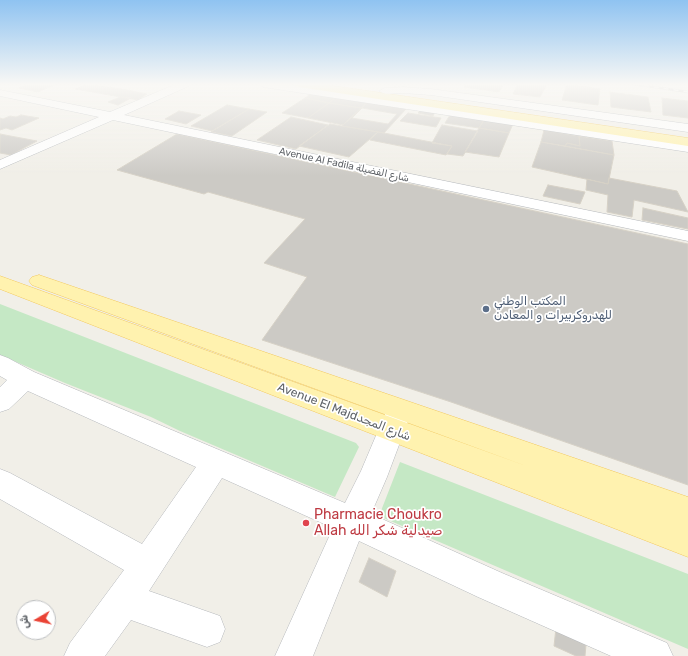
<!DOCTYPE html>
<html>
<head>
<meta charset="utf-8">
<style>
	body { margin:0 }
	#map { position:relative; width:688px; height:656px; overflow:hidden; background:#f1efe8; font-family:Rubik,Cairo,sans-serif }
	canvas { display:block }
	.north { position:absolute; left:16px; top:600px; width:40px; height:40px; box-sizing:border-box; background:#fff; border:1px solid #bfc1c3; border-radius:50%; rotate:261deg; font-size:11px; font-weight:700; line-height:16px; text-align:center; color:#5f6368 }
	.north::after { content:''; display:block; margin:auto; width:14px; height:18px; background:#ea4335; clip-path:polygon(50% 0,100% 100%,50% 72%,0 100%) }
</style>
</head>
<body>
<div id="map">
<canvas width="688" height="656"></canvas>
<div class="north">ش</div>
</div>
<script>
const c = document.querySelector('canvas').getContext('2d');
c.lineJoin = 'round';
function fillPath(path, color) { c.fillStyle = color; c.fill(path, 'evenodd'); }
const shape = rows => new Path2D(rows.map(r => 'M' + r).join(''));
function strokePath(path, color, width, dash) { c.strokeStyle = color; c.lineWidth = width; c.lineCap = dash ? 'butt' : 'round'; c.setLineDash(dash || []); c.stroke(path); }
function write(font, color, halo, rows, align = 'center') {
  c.font = font + ' Rubik,Cairo,sans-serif'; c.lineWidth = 3.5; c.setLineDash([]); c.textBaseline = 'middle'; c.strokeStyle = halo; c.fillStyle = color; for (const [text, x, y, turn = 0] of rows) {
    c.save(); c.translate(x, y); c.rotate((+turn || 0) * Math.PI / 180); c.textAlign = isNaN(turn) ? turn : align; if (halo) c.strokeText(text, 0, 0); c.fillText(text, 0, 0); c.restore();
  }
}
fillPath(shape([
	[0,304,356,443,359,447,335,497,180,431,151,417,65,383,0,355],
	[400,462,688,574,688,649,379,516]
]), '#c5e8c5');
const building = shape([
	[30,84,56,84,38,92,19,88,30,84],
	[87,84,128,90,147,94,138,100,75,89,87,84],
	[466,84,504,84,499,92,464,87,466,84],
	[518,84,547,84,540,97,513,94,518,84],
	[567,84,600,89,598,105,562,100,567,84],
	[610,92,648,97,651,112,611,107,610,92],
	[312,93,336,97,329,103,305,98,312,93],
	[120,97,131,98,118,105,108,102,120,97],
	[336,97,367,103,361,108,329,103,336,97],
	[305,98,329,103,308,118,282,113,305,98],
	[662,98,688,101,688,118,663,115,662,98],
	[329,103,361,108,343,125,308,118,329,103],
	[367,103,406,109,384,133,342,126,367,103],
	[362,108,397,114,388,124,352,118,362,108],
	[227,105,249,109,212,131,191,126,227,105],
	[249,109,267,112,232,136,211,132,249,109],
	[422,109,435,111,433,116,418,113,422,109],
	[179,111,201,115,186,124,165,119,179,111],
	[408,113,441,118,436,127,400,121,408,113],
	[21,115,39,118,12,130,6,128,0,130,0,118,3,119,10,116,16,117,21,115],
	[450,115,484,120,479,128,445,123,450,115],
	[291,117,328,125,296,149,257,140,291,117],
	[484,120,513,124,509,133,479,128,484,120],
	[330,124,378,132,349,157,299,146,330,124],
	[442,125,478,131,463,156,447,154,452,146,432,143,442,125],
	[479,128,509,133,499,157,465,152,479,128],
	[544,130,579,136,580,146,567,143,565,146,541,142,544,130],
	[378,132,384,133,452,146,446,155,370,140,378,132],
	[0,134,37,141,11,155,0,153,0,134],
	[177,134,688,244,688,485,451,402,262,340,307,277,264,263,305,219,208,192,204,194,117,170,177,134],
	[579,136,612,141,614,155,565,146,567,143,580,146,579,136],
	[541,142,614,155,608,184,532,167,541,142],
	[609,178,677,191,688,212,634,200,632,217,607,212,608,195,586,190,587,179,608,184,609,178],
	[548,185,585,192,580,204,543,196,548,185],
	[643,208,688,218,688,229,642,220,643,208],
	[369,558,396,571,387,597,359,582,369,558],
	[557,619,587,633,585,656,576,656,554,646,557,619]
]);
fillPath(building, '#cccac5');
strokePath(building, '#d6d1c6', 1);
const minor = shape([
	[176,84,190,84,189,86,124,115,688,231,688,241,113,120,0,169,0,160,99,117,0,96,0,90,110,112,176,84],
	[258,84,285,84,688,144,688,152,263,87,258,84],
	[403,87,431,89,688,124,688,132,431,95,403,93,385,94,379,91,385,88,403,87],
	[0,355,8,358,34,372,345,503,361,471,389,405,398,402,407,405,411,413,387,477,371,514,502,573,667,643,673,656,611,656,478,597,359,541,313,656,275,656,333,528,222,478,149,591,220,616,225,629,220,642,207,647,131,620,105,656,64,656,70,643,124,570,0,499,0,469,10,473,142,544,196,467,28,391,9,409,0,412,0,387,7,380,0,376,0,355]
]);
const major = shape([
	[294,84,321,84,688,138,688,146,299,87,294,84],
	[39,275,688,497,688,557,0,289,0,276,529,467,32,285,29,281,32,277,39,275]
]);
strokePath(minor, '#b5b8bc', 1);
strokePath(major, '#f2c960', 1);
fillPath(minor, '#fff');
fillPath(major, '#fff2af');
const rail = shape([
	[634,84,688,92]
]);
strokePath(rail, '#b6b7b8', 2.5);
strokePath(rail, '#fff', 1.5, [5]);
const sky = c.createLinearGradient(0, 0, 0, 176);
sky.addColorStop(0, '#8fc3f1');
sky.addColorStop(0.48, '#f9f8f5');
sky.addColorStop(1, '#f9f8f500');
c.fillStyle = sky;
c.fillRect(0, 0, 688, 176);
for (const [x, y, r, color] of [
	[486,309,4,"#5c6f8a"],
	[306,523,4,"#e0444e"]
]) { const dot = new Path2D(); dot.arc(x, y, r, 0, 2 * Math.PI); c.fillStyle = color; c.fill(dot); strokePath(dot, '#fff', 1.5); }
write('10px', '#5f6368', '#fff', [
	["Avenue Al Fadila شارع الفضيلة",344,165,12]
]);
write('12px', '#4e5e75', '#fff', [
	["المكتب الوطني",494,302],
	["للهدروكربيرات و المعادن",494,316]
], 'left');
write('12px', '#5f6368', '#fff', [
	["Avenue El Majdشارع المجد",344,412,21]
]);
write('14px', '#be3a42', '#fff', [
	["Pharmacie Choukro",314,515],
	["Allah صيدلية شكر الله",314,531]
], 'left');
</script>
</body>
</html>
